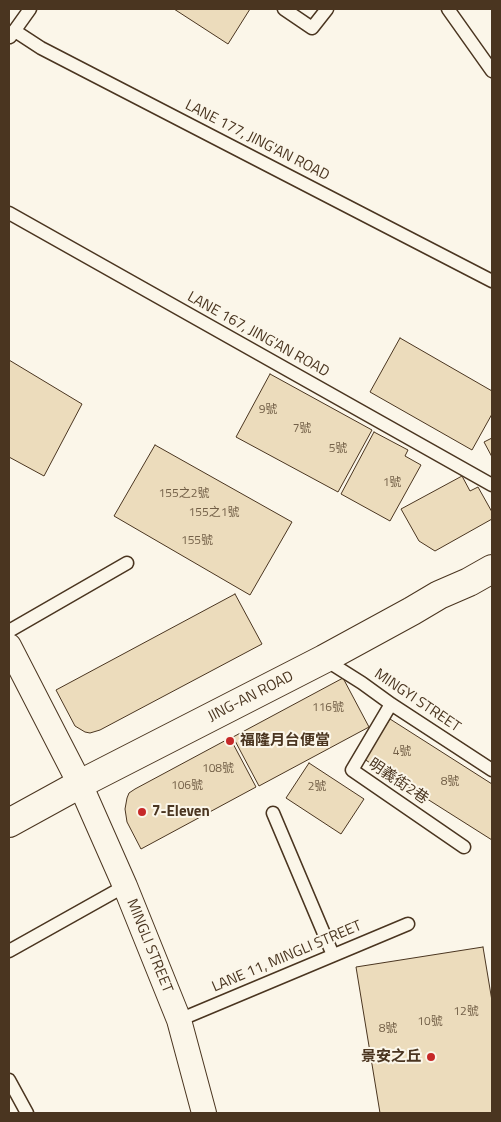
<!DOCTYPE html>
<html>
<head>
<meta charset="utf-8">
<style>
	body { margin:0 }
	#map { position:relative; width:501px; height:1122px; overflow:hidden; background:#fbf6e9; font-family:"Titillium Web",sans-serif }
	canvas { display:block }
	.frame { position:absolute; inset:0; border:10px solid #4a3520; pointer-events:none }
</style>
</head>
<body>
<div id="map">
<canvas width="501" height="1122"></canvas>
<div class="frame"></div>
</div>
<script>
const c = document.querySelector('canvas').getContext('2d');
c.lineJoin = 'round';
function fillPath(path, color) { c.fillStyle = color; c.fill(path, 'evenodd'); }
const shape = rows => new Path2D(rows.map(r => 'M' + r).join(''));
function strokePath(path, color, width, dash) { c.strokeStyle = color; c.lineWidth = width; c.lineCap = dash ? 'butt' : 'round'; c.setLineDash(dash || []); c.stroke(path); }
function write(font, color, halo, rows, align = 'center') {
  c.font = font + ' "Titillium Web","Noto Sans TC",sans-serif'; c.lineWidth = 4; c.setLineDash([]); c.textBaseline = 'middle'; c.strokeStyle = halo; c.fillStyle = color; for (const [text, x, y, turn = 0] of rows) {
    c.save(); c.translate(x, y); c.rotate((+turn || 0) * Math.PI / 180); c.textAlign = isNaN(turn) ? turn : align; if (halo) c.strokeText(text, 0, 0); c.fillText(text, 0, 0); c.restore();
  }
}
const building = shape([
	[174,9,250,9,228,44,174,9],
	[400,338,492,391,492,414,472,450,370,392,400,338],
	[9,360,82,404,44,476,9,457,9,360],
	[270,374,372,430,338,492,236,437,270,374],
	[374,432,408,450,405,456,421,465,390,521,341,494,374,432],
	[492,438,492,457,484,442,492,438],
	[155,445,292,522,250,595,114,516,155,445],
	[462,476,470,491,478,487,492,512,492,519,435,551,419,541,401,509,462,476],
	[235,594,262,644,100,730,90,733,85,732,75,726,56,690,235,594],
	[343,678,369,727,259,786,233,737,343,678],
	[390,719,492,784,492,840,364,759,390,719],
	[230,738,256,787,141,849,127,822,125,809,127,798,129,793,135,789,230,738],
	[309,763,364,799,341,834,286,798,309,763],
	[483,947,492,1001,492,1113,380,1113,356,967,483,947]
]);
fillPath(building, '#ecdcbc');
strokePath(building, '#4a3520', 1);
const lane = shape([
	[284,9,312,28,327,9],
	[448,9,492,71],
	[9,33,15,31,41,48,492,281],
	[10,37,30,9],
	[9,213,492,485],
	[9,631,127,563],
	[324,659,362,683,391,704,492,770],
	[391,704,352,770,464,847],
	[273,813,333,955],
	[9,951,125,886],
	[179,1020,408,924],
	[9,1080,27,1113]
]);
const street = shape([
	[9,646,80,784,125,886,179,1020,204,1113]
]);
const secondary = shape([
	[9,823,80,784,324,659,412,611,439,595,469,582,492,569]
]);
strokePath(lane, '#4a3520', 15);
strokePath(street, '#4a3520', 26);
strokePath(secondary, '#4a3520', 30);
strokePath(lane, '#fbf6e9', 12);
strokePath(street, '#fbf6e9', 24);
strokePath(secondary, '#fbf6e9', 28);
for (const [x, y, r, color] of [
	[230,741,5,"#c62828"],
	[142,812,5,"#c62828"],
	[431,1057,5,"#c62828"]
]) { const dot = new Path2D(); dot.arc(x, y, r, 0, 2 * Math.PI); c.fillStyle = color; c.fill(dot); strokePath(dot, '#fbf6e9', 2); }
write('12px', '#725f47', null, [
	["9號",268,410],
	["7號",302,429],
	["5號",338,449],
	["1號",392,483],
	["155之2號",184,494],
	["155之1號",214,513],
	["155號",197,541],
	["116號",328,708],
	["4號",402,752],
	["108號",218,769],
	["8號",450,782],
	["106號",187,786],
	["2號",317,787],
	["12號",466,1012],
	["10號",430,1022],
	["8號",388,1029]
]);
write('15px', '#4a3520', '#fbf6e9', [
	["LANE 177, JING'AN ROAD",257,141,27],
	["LANE 167, JING'AN ROAD",258,335,29],
	["JING-AN ROAD",251,697,-27],
	["MINGYI STREET",417,701,34],
	["明義街2巷",398,782,34],
	["MINGLI STREET",149,946,68],
	["LANE 11, MINGLI STREET",287,957,-23]
]);
write('bold 15px', '#4a3520', '#fbf6e9', [
	["福隆月台便當",240,741],
	["7-Eleven",152,812],
	["景安之丘",421,1057,"right"]
], 'left');
</script>
</body>
</html>
